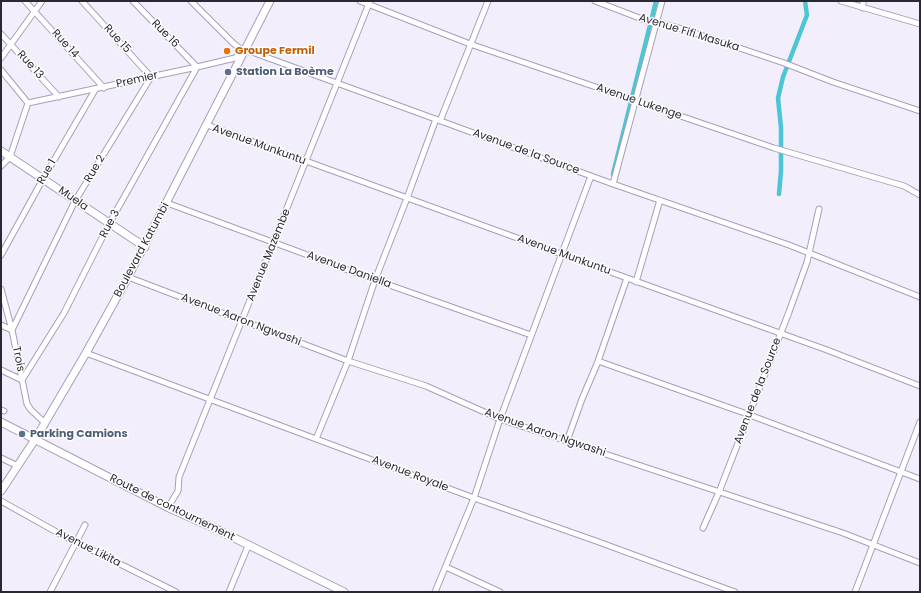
<!DOCTYPE html>
<html>
<head>
<meta charset="utf-8">
<style>
	body { margin:0 }
	#map { position:relative; width:921px; height:593px; overflow:hidden; background:#f2eefb; font-family:Poppins,sans-serif }
	canvas { display:block }
	.frame { position:absolute; inset:0; border:2px solid #2b2833; pointer-events:none }
</style>
</head>
<body>
<div id="map">
<canvas width="921" height="593"></canvas>
<div class="frame"></div>
</div>
<script>
const c = document.querySelector('canvas').getContext('2d');
c.lineJoin = 'round';
const shape = rows => new Path2D(rows.map(r => 'M' + r).join(''));
function strokePath(path, color, width, dash) { c.strokeStyle = color; c.lineWidth = width; c.lineCap = dash ? 'butt' : 'round'; c.setLineDash(dash || []); c.stroke(path); }
function write(font, color, halo, rows, align = 'center') {
  c.font = font + ' Poppins,sans-serif'; c.lineWidth = 3; c.setLineDash([]); c.textBaseline = 'middle'; c.strokeStyle = halo; c.fillStyle = color; for (const [text, x, y, turn = 0] of rows) {
    c.save(); c.translate(x, y); c.rotate((+turn || 0) * Math.PI / 180); c.textAlign = isNaN(turn) ? turn : align; if (halo) c.strokeText(text, 0, 0); c.fillText(text, 0, 0); c.restore();
  }
}
strokePath(shape([
	[613,174,656,1],
	[779,194,781,171,781,128,778,98,783,77,807,15,805,1]
]), '#4cc6d5', 4.5);
const street = shape([
	[25,1,104,88],
	[191,1,233,43,243,51],
	[360,1,470,44,774,148,904,186,920,195],
	[595,1,655,24,661,23,689,31,784,63,833,82,920,111],
	[841,1,920,24],
	[863,1,863,8],
	[1,34,59,97],
	[243,51,252,52,613,184,789,245,920,297],
	[1,58,42,1],
	[1,70,28,103,10,157,1,166],
	[28,103,197,67,235,58,242,52],
	[440,121,488,1],
	[207,125,627,278,827,350,920,386],
	[613,184,662,1],
	[167,203,375,280,531,335],
	[1,255,43,179,95,90],
	[128,277,348,361,426,386,500,419,843,533,920,563],
	[636,282,660,200],
	[1,289,12,330,27,404,31,410,45,423],
	[1,325,12,330,75,201,151,77,82,1],
	[86,353,474,498,596,541,735,592],
	[598,361,747,414,920,479],
	[1,370,22,380,64,313,109,224,197,67,133,1],
	[1,410,4,411],
	[316,439,348,361,375,280,407,198,436,119],
	[567,441,582,399,597,364,627,278],
	[1,458,18,466],
	[1,501,60,534,176,592],
	[169,508,170,504,178,491,179,477,370,1],
	[703,528,719,492,789,312,807,262,819,209],
	[446,567,500,592],
	[50,592,85,525],
	[229,592,248,546],
	[435,592,474,498,500,419,591,176],
	[855,592,920,422]
]);
const secondary = shape([
	[1,151,145,247],
	[1,422,169,508,216,529,344,592],
	[1,491,36,438,86,353,128,277,270,1]
]);
strokePath(street, '#a79ebb', 7);
strokePath(secondary, '#a79ebb', 9);
strokePath(street, '#fff', 5);
strokePath(secondary, '#fff', 7);
for (const [x, y, r, color] of [
	[227,51,4,"#e8710a"],
	[228,72,4,"#5c6f8a"],
	[22,434,4,"#5c6f8a"]
]) { const dot = new Path2D(); dot.arc(x, y, r, 0, 2 * Math.PI); c.fillStyle = color; c.fill(dot); strokePath(dot, '#fefefe', 1.5); }
write('11px', '#2b2833', '#fefefe', [
	["Avenue Fifi Masuka",689,33,17],
	["Rue 16",165,34,46],
	["Rue 15",117,39,48],
	["Rue 14",65,44,48],
	["Rue 13",30,65,48],
	["Premier",137,80,-13],
	["Avenue Lukenge",639,102,19],
	["Avenue Munkuntu",259,145,20],
	["Avenue de la Source",526,152,20],
	["Rue 2",95,169,-59],
	["Rue 1",47,172,-60],
	["Muela",73,199,35],
	["Rue 3",110,224,-62],
	["Boulevard Katumbi",142,250,-62],
	["Avenue Mazembe",269,255,-68],
	["Avenue Munkuntu",564,255,20],
	["Avenue Daniella",349,270,20],
	["Avenue Aaron Ngwashi",241,320,21],
	["Trois",18,359,78],
	["Avenue de la Source",758,391,-69],
	["Avenue Aaron Ngwashi",545,433,19],
	["Avenue Royale",410,474,21],
	["Route de contournement",172,508,26],
	["Avenue Likita",88,548,27]
]);
write('bold 11px', '#c56008', '#fefefe', [
	["Groupe Fermil",235,51]
], 'left');
write('bold 11px', '#4e5e75', '#fefefe', [
	["Station La Boème",236,72],
	["Parking Camions",30,434]
], 'left');
</script>
</body>
</html>
